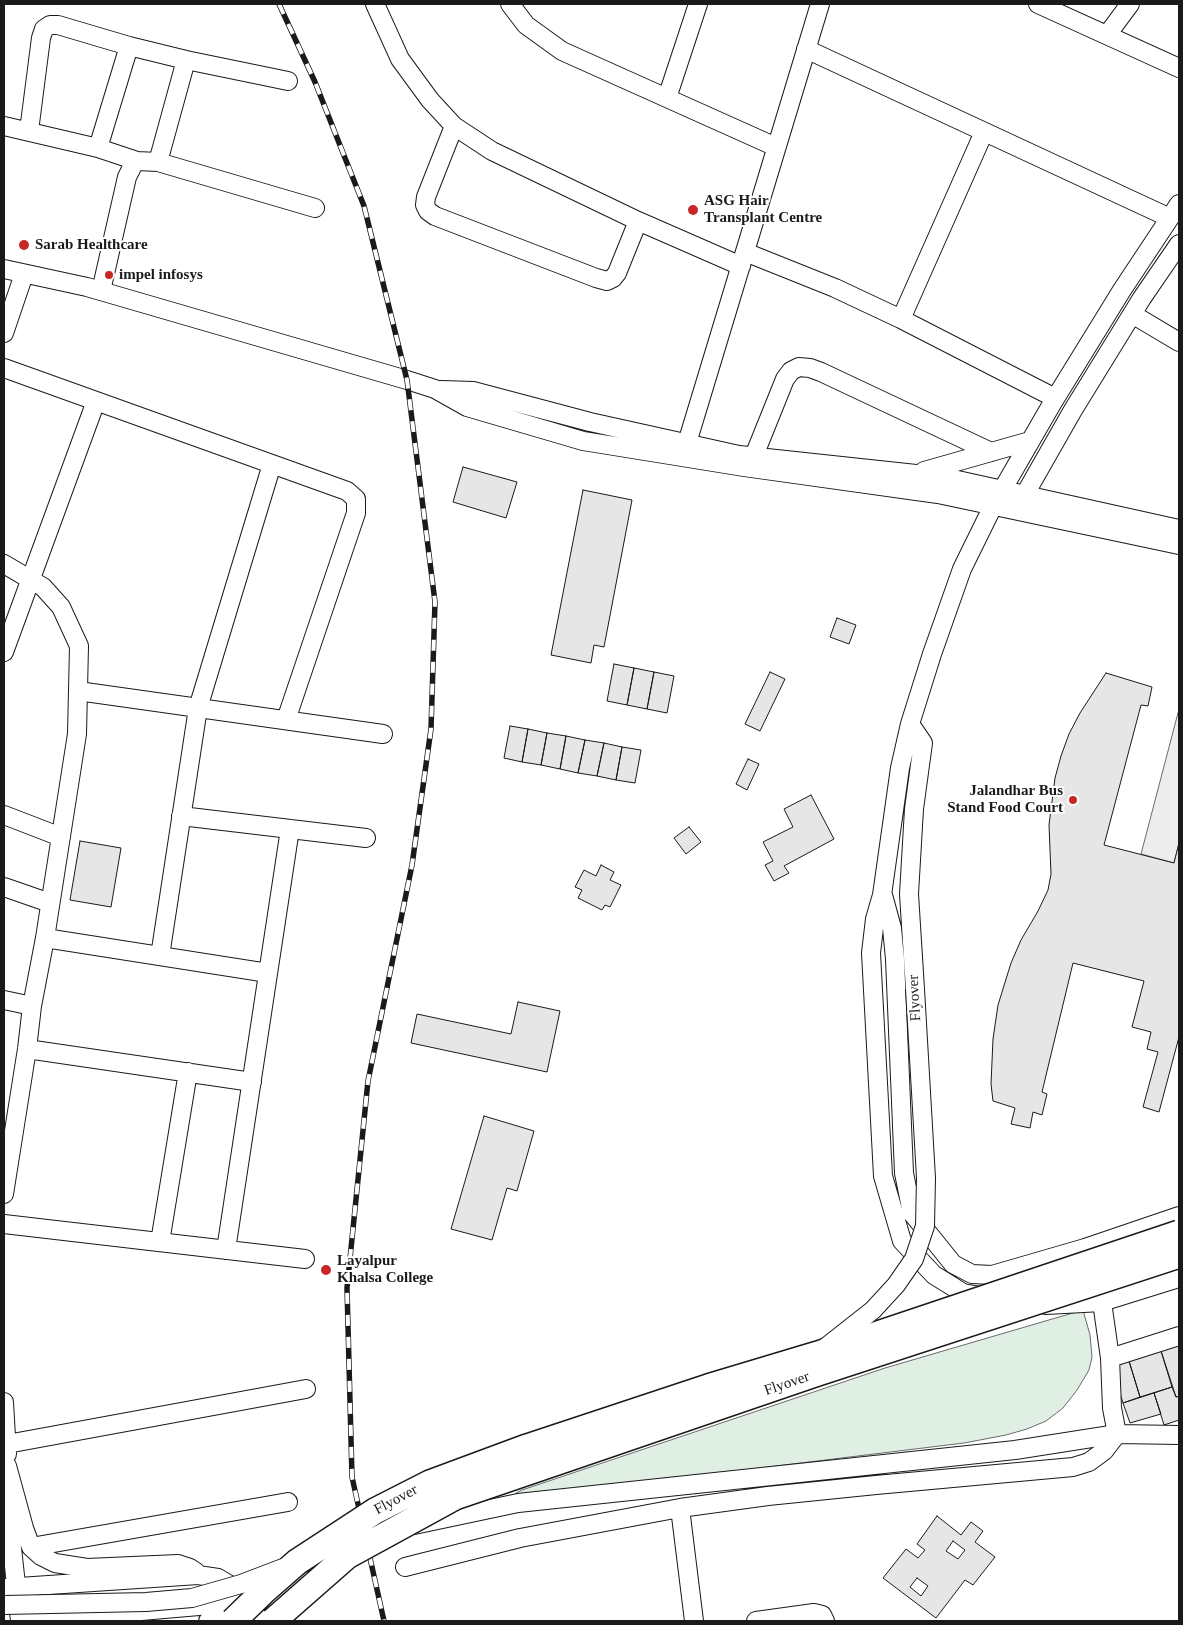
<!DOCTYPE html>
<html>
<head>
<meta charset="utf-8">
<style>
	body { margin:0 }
	#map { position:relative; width:1183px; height:1625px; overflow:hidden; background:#fff; font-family:Georgia,serif }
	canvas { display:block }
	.frame { position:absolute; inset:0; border:5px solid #1a1a1a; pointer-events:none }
</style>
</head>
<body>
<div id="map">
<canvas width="1183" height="1625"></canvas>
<div class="frame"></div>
</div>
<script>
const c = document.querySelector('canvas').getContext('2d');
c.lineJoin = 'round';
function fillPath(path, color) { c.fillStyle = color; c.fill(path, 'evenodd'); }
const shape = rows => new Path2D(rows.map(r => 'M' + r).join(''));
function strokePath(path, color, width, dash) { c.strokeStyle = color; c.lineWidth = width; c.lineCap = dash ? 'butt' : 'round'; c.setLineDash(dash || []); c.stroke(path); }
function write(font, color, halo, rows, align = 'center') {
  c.font = font + ' Georgia,serif'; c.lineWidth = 4; c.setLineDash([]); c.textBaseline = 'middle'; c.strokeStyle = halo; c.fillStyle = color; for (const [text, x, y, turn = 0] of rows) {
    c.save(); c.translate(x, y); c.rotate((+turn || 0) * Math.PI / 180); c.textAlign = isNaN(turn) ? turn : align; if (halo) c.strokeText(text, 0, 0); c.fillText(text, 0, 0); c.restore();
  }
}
const green = shape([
	[1083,1310,1090,1335,1092,1357,1089,1370,1077,1390,1063,1408,1046,1421,1027,1429,1006,1435,964,1443,523,1497,517,1497,516,1493,522,1490,885,1368,1083,1310]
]);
fillPath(green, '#e0efe3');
strokePath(green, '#6a6a6a', 1);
const parking = shape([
	[1179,709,1179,843,1174,863,1141,854,1179,709]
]);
fillPath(parking, '#ededed');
strokePath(parking, '#6a6a6a', 1);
const building = shape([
	[463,467,517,482,506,518,453,502,463,467],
	[583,490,632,500,604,647,594,645,591,663,551,655,583,490],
	[837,618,856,625,849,644,830,637,837,618],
	[614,664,634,668,627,705,607,701,614,664],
	[634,668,654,672,647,709,627,705,634,668],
	[654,672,674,676,667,713,647,709,654,672],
	[770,672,785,679,760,731,745,724,770,672],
	[1106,673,1152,687,1148,706,1141,705,1104,845,1174,863,1179,843,1179,1037,1159,1112,1143,1107,1158,1052,1147,1049,1151,1032,1132,1027,1144,981,1073,963,1042,1092,1047,1094,1042,1115,1033,1112,1030,1128,1011,1124,1015,1108,993,1101,991,1084,993,1039,998,1005,1011,963,1021,940,1038,911,1048,890,1051,874,1049,825,1055,778,1061,756,1069,734,1080,713,1106,673],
	[510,726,528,729,522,762,504,758,510,726],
	[528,729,547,733,541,765,522,762,528,729],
	[547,733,566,736,560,769,541,765,547,733],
	[566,736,585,740,578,773,560,769,566,736],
	[585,740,604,743,597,776,578,773,585,740],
	[604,743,622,747,616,780,597,776,604,743],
	[622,747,641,750,635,783,616,780,622,747],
	[748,759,759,764,747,790,736,784,748,759],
	[811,795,834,839,784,866,789,873,774,881,765,865,773,861,763,842,793,827,784,809,811,795],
	[689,827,701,842,686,854,674,838,689,827],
	[80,841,121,848,111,907,70,900,80,841],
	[601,865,614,872,610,880,621,885,610,907,605,905,602,910,578,898,582,890,575,887,584,870,596,876,601,865],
	[518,1002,560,1011,547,1072,411,1043,417,1014,511,1034,518,1002],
	[484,1116,534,1131,517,1191,507,1188,492,1240,451,1229,484,1116],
	[1179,1345,1179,1396,1176,1397,1161,1351,1179,1345],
	[1161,1351,1172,1387,1140,1397,1129,1361,1161,1351],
	[1129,1361,1140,1397,1123,1403,1112,1367,1129,1361],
	[1172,1387,1176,1397,1179,1396,1179,1420,1164,1425,1154,1393,1172,1387],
	[1154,1393,1161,1414,1130,1423,1123,1403,1154,1393],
	[937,1516,961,1535,971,1522,983,1531,975,1542,995,1557,973,1585,965,1580,936,1618,883,1578,906,1549,918,1558,925,1550,917,1544,937,1516],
	[953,1541,965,1550,958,1559,946,1551,953,1541],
	[917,1578,928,1586,921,1596,910,1587,917,1578]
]);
fillPath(building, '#e6e6e6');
strokePath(building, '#1a1a1a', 1);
const minor = shape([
	[375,4,400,59,430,100,454,126,492,151,638,221,741,266],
	[510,4,526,25,562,51,776,147],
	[1038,4,1179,68],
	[1107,35,1130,4],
	[806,49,1170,218],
	[667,98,698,4],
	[4,126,98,148,137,161],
	[454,126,426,197,425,205,428,211,435,216,596,278,607,281,613,278,617,273,638,221],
	[29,131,41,38,44,29,50,25,58,25,129,46,186,60,288,81],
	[98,148,129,46],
	[158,162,186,60],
	[745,252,835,288,901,319,1055,398],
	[4,269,87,287,407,380,435,389,467,407,583,441,744,467,938,494,1179,545],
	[101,291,127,177,133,165,137,161,158,162,315,208],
	[1132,314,1179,342],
	[901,319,984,132],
	[4,333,24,274],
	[4,368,347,491,356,499,356,513,286,720],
	[441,390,473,391,590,422,739,455,944,477,1179,529],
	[684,453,820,4],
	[754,456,785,379,791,371,799,367,810,368,821,372,991,452],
	[924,471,1030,441],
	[1020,503,1073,410,1142,298,1179,244],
	[4,564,43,587,61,607,79,646,77,734,45,938,32,1006,27,1049,4,1194],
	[4,652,96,401],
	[78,691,383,734],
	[910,724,923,743,914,809,909,894,915,989],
	[4,815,61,837],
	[181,816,366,838],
	[4,887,50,903],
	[883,895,892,928,895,959,904,1173,912,1213,953,1264,972,1274,992,1275,1085,1248,1179,1216],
	[45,938,268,973],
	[160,956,198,708,272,464],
	[4,1000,32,1006],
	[27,1049,252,1082],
	[4,1224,305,1259],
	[160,1242,188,1072],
	[226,1250,290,829],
	[1099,1293,1102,1302,1110,1358,1112,1408,1117,1434,1179,1435],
	[986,1297,963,1293,934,1275,902,1241,883,1176,871,953,875,919,882,895,900,768,910,724,932,654,962,569,993,506,1053,402,1122,290,1179,204],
	[1046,1305,1102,1302,1179,1278],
	[1110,1358,1179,1336],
	[4,1402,7,1454],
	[7,1444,306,1389],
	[7,1466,24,1528,31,1547,41,1556,55,1563,87,1568,178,1564,190,1568,196,1572],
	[9,1500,11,1539,20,1621],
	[680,1508,694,1621],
	[414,1525,518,1503,1015,1450,1117,1434],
	[31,1547,288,1502],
	[405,1567,520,1538,680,1508,768,1496,876,1485,1073,1467,1089,1462,1104,1451,1117,1434],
	[4,1588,198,1575,218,1578,240,1591,260,1612,263,1621],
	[26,1621,199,1606,230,1595],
	[208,1621,235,1596],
	[756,1621,814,1613,822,1615,825,1621]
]);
strokePath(minor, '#1a1a1a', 20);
strokePath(minor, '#fff', 18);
const rail = shape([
	[279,4,315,82,364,206,407,380,435,602,431,729,412,865,368,1081,347,1288,352,1477,384,1621]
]);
strokePath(rail, '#1a1a1a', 5.5);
strokePath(rail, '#fff', 4, [11]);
const minorBridge = shape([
	[826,1347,873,1310,896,1285,914,1259,925,1226,926,1178,915,989],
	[4,1605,146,1602,192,1598,241,1584,283,1568]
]);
const highwayBridge = shape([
	[233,1621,265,1590,297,1562,375,1511,430,1483,527,1447,708,1387,818,1354,1179,1233],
	[273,1621,347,1556,455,1497,818,1373,1179,1255]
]);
strokePath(minorBridge, '#1a1a1a', 20, []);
strokePath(highwayBridge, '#1a1a1a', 28, []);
strokePath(minorBridge, '#fff', 18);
strokePath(highwayBridge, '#fff', 25);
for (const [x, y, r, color] of [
	[693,210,6,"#c62828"],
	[24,245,6,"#c62828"],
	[109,275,5,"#c62828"],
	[1073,800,5,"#c62828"],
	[326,1270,6,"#c62828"]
]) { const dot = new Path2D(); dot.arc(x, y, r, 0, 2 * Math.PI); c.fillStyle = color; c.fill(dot); strokePath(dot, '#fff', 2); }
write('bold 15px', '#1a1a1a', '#fff', [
	["ASG Hair",704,201],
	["Transplant Centre",704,218],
	["Sarab Healthcare",35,245],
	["impel infosys",119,275],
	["Jalandhar Bus",1063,791,"right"],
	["Stand Food Court",1063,808,"right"],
	["Layalpur",337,1261],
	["Khalsa College",337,1278]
], 'left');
write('15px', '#1a1a1a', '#fff', [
	["Flyover",915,998,-93],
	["Flyover",787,1384,-19],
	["Flyover",396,1500,-28]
]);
</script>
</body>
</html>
